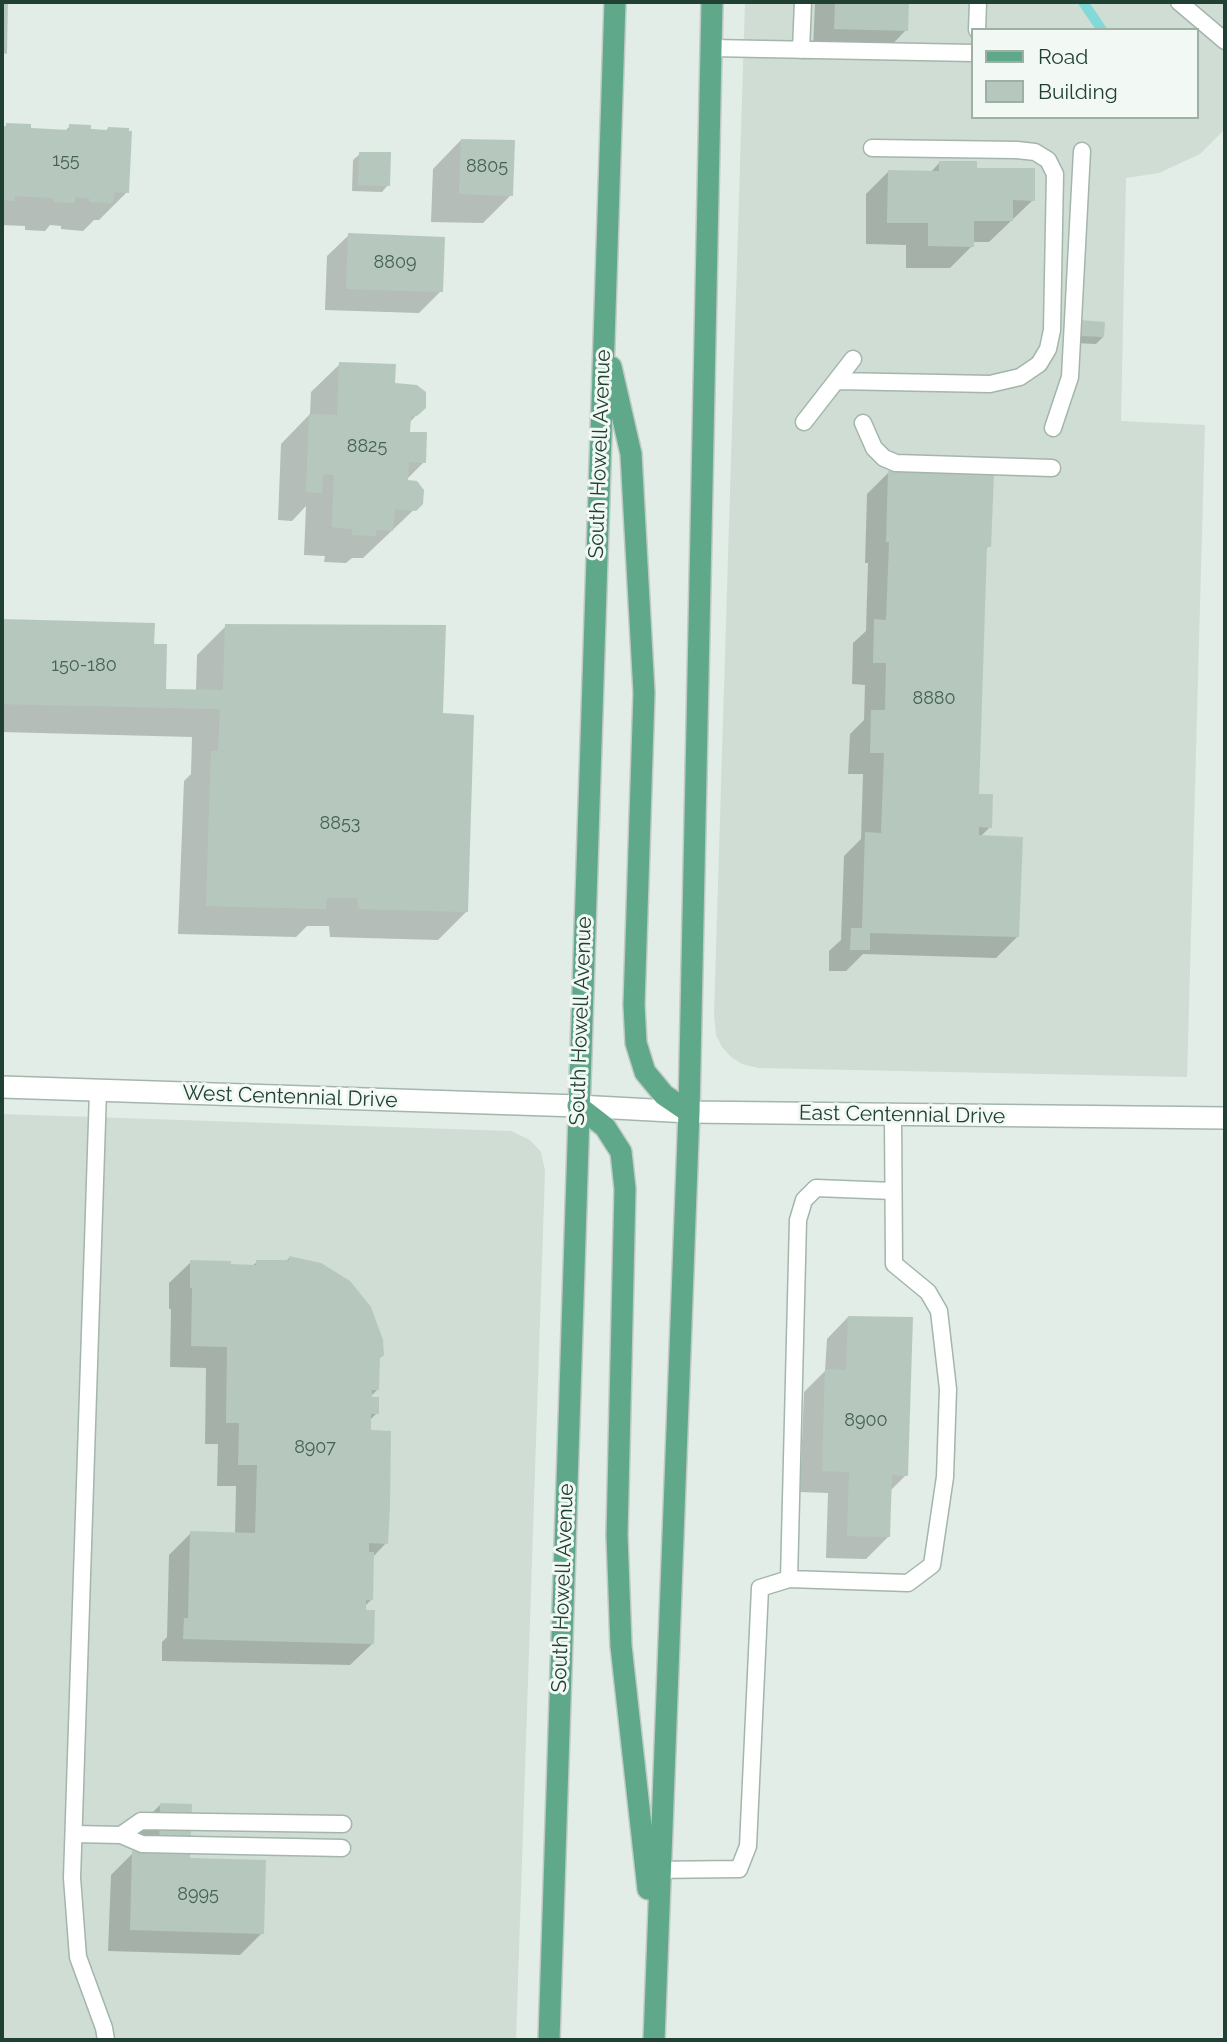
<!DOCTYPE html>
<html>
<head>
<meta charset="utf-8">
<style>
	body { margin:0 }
	#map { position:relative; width:1227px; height:2042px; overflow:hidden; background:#e1ede6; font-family:Raleway,sans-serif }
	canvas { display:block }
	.frame { position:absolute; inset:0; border:4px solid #1f4032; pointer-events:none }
	.legend { position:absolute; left:971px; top:28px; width:228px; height:91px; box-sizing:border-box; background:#f2f9f4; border:2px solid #9eafa6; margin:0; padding:9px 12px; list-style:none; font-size:21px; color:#1f4032 }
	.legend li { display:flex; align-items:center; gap:14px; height:35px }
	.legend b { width:35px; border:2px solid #9eafa6 }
</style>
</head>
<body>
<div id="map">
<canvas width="1227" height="2042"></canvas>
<div class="frame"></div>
<ul class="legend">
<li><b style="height:9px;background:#60a88a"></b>Road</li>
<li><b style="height:19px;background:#b6c8be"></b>Building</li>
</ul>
</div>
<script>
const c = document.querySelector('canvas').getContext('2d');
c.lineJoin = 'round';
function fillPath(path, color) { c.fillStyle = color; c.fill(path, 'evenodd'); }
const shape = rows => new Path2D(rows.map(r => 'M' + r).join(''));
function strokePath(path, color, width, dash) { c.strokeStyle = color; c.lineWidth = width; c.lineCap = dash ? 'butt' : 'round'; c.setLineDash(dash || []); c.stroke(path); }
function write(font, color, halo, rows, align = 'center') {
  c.font = font + ' Raleway,sans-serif'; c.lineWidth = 6; c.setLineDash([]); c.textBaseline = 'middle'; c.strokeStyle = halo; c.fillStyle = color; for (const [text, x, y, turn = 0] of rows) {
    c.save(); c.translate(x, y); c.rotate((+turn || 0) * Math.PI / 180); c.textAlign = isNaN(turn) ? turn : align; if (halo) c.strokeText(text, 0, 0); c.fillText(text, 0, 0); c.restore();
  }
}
fillPath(shape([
	[745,2,1225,2,1225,129,1200,154,1159,173,1126,178,1121,421,1205,425,1187,1077,758,1068,742,1064,731,1057,722,1047,716,1035,714,1015],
	[973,30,1197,30,1197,117,973,117],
	[2,1114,511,1131,530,1140,541,1152,545,1171,516,2040,2,2040]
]), '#cfddd4');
fillPath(shape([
	[815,2,907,2,906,30,885,52,813,50],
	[7,125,29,129,65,131,70,126,105,131,109,128,127,192,99,220,94,220,83,231,61,229,61,226,50,225,45,231,25,230,25,226,2,225,2,128],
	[461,140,511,195,483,223,431,222,433,169],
	[360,154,388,185,382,192,352,191,353,160],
	[940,162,975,170,1033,200,989,242,972,242,972,246,950,268,906,268,906,245,866,244,866,194,888,172,930,173],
	[349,235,441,291,419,313,325,310,327,256],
	[1075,330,1103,337,1096,344,1073,343],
	[340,364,393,385,424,407,409,423,408,433,424,462,405,481,421,503,363,558,352,558,346,563,324,562,325,556,304,555,306,506,292,521,278,520,281,444,310,414,311,392],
	[889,472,989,546,985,550,978,795,990,827,980,837,1018,936,996,958,863,954,846,971,829,971,829,951,841,940,844,856,861,839,863,774,848,774,850,734,864,720,865,685,852,684,853,643,866,631,868,563,865,563,867,494],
	[2,621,153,624,152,645,164,690,196,691,197,655,226,626,441,715,467,911,438,940,330,937,329,926,307,926,296,937,178,934,184,781,191,774,192,737,2,732],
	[289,1258,382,1356,378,1359,378,1389,368,1399,377,1413,369,1421,386,1543,372,1558,371,1600,364,1607,372,1644,350,1665,162,1661,162,1642,167,1637,169,1555,191,1533,235,1534,236,1486,217,1486,218,1444,205,1444,206,1368,170,1367,171,1309,169,1309,169,1283,191,1262,252,1266,257,1262,285,1262],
	[848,1317,906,1475,890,1491,888,1537,866,1559,826,1558,828,1493,800,1492,804,1392,825,1371,827,1339],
	[161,1804,189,1860,262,1933,240,1955,108,1951,111,1875,133,1853,138,1853,139,1826]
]), '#0003');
strokePath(shape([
	[1083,2,1102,30]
]), '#82d9d8', 10);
fillPath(shape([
	[2,2,8,2,7,54,2,53],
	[835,2,909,2,908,31,834,29],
	[6,123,31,124,31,128,69,130,69,124,91,125,91,129,107,130,108,127,129,128,129,131,132,131,129,193,114,192,113,203,89,202,89,198,75,197,75,203,53,202,53,198,15,196,15,201,2,200,2,126,6,127],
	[461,139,515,140,513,196,459,194],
	[359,152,391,152,390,186,358,185],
	[939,161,977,161,977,168,1035,168,1035,201,1013,200,1013,221,974,221,974,247,928,246,928,223,887,223,888,170,939,171],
	[348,233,445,237,443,292,346,289],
	[1080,320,1105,322,1104,337,1079,336],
	[339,362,396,364,395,383,417,385,426,392,426,408,417,416,411,416,410,432,427,432,426,463,409,462,408,480,417,481,424,490,423,504,416,511,395,509,393,531,376,530,376,536,352,535,352,529,332,527,334,475,323,474,322,493,306,492,309,414,337,415],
	[888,471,994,474,991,547,987,547,979,794,993,794,992,828,979,827,979,835,1023,837,1019,937,870,933,870,950,850,950,851,928,862,928,865,832,881,833,884,753,870,753,871,710,885,710,886,663,873,663,874,619,886,620,889,542,886,542],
	[2,619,155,623,154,644,167,644,166,689,223,690,225,624,446,625,443,713,474,715,468,912,358,909,357,898,327,898,326,909,206,906,211,751,218,751,220,709,2,704],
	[289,1256,321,1263,350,1281,371,1307,383,1340,384,1356,380,1356,379,1390,372,1390,372,1397,379,1397,379,1414,371,1414,371,1430,391,1431,390,1506,388,1544,369,1543,369,1552,374,1552,373,1600,366,1600,366,1610,375,1610,374,1644,183,1639,184,1618,188,1618,190,1531,255,1533,257,1465,238,1465,239,1423,226,1423,227,1347,191,1346,192,1288,190,1288,190,1260,231,1261,231,1264,256,1265,256,1260,289,1260],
	[848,1316,913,1317,908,1476,892,1475,890,1537,847,1536,849,1472,822,1471,825,1369,846,1370],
	[160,1803,192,1804,190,1858,266,1860,264,1934,130,1930,132,1851,159,1852]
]), '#b6c8be');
const lane = shape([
	[1179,2,1225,41],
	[977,30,978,2],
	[711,48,973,53],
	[801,50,803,2],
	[836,381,990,384,1020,377,1039,364,1048,349,1052,330,1055,174,1048,160,1035,152,1017,150,872,148],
	[804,422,853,359],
	[863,423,874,448,884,458,896,463,1052,468],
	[1053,428,1070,377,1082,151],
	[98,1091,72,1878,78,1957,104,2028,106,2040],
	[893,1191,816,1188,804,1200,798,1220,789,1579,908,1583,932,1565,945,1477,948,1389,939,1311,928,1292,894,1264,893,1115],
	[74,1834,121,1835,141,1821,343,1824],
	[121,1835,142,1844,342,1848],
	[649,1870,739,1869,748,1846,760,1588,789,1579]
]);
const street = shape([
	[2,1087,578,1106,689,1112,1225,1118]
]);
const primary = shape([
	[611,367,631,454,644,693,634,1005,636,1043,645,1072,664,1095,689,1112],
	[578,1106,605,1127,621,1152,625,1189,617,1535,621,1646,648,1889],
	[549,2040,615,2],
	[654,2040,689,1112,712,2]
]);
strokePath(lane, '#a3b6ac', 19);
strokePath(street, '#a3b6ac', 24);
strokePath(primary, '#c0cac6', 24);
strokePath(lane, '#fff', 16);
strokePath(street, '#fff', 21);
strokePath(primary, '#60a88a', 21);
write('18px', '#456255', null, [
	["155",66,161],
	["8805",487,167],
	["8809",395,263],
	["8825",367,447],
	["150-180",84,666],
	["8880",934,699],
	["8853",340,824],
	["8900",866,1421],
	["8907",315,1448],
	["8995",198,1895]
]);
write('21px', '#1f4032', '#f2f9f4', [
	["South Howell Avenue",600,454,-88],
	["South Howell Avenue",581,1021,-88],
	["West Centennial Drive",290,1097,2],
	["East Centennial Drive",902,1115,1],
	["South Howell Avenue",563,1588,-88]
]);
</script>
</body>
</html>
